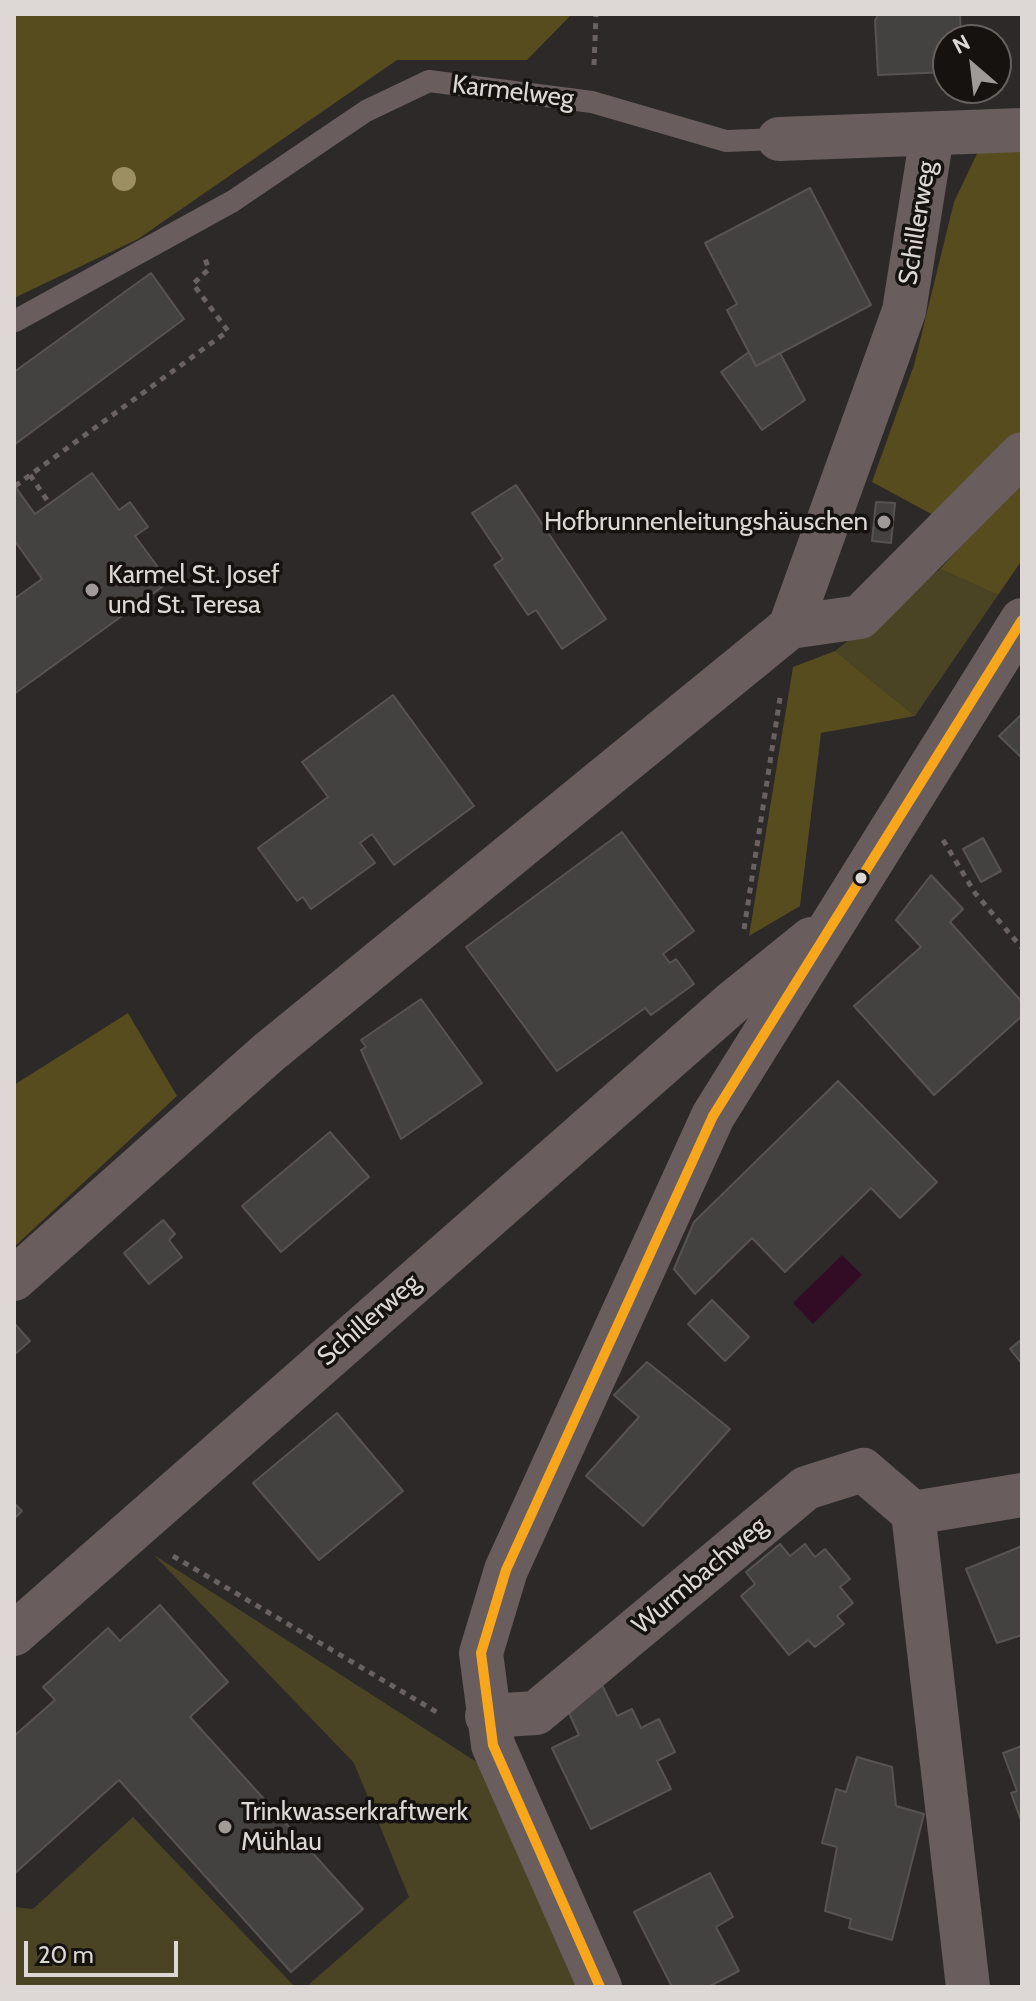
<!DOCTYPE html>
<html>
<head>
<meta charset="utf-8">
<style>
	body { margin:0 }
	#map { position:relative; width:1036px; height:2001px; overflow:hidden; background:#2d2928; font-family:Cabin,sans-serif }
	canvas { display:block }
	.frame { position:absolute; inset:0; border:16px solid #ddd7d5; pointer-events:none }
	.north { position:absolute; left:932px; top:24px; width:80px; height:80px; box-sizing:border-box; background:#161210; border:2px solid #66615f; border-radius:50%; rotate:332deg; font-size:22px; font-weight:700; line-height:32px; text-align:center; color:#ddd7d5 }
	.north::after { content:''; display:block; margin:auto; width:28px; height:36px; background:#9f9a98; clip-path:polygon(50% 0,100% 100%,50% 72%,0 100%) }
	.scale { position:absolute; left:24px; top:1941px; width:154px; height:36px; box-sizing:border-box; border:4px solid #ddd7d5; border-top:0; padding-left:10px; font-size:24px; line-height:28px; white-space:nowrap; color:#ddd7d5; -webkit-text-stroke:6px #161210; paint-order:stroke }
</style>
</head>
<body>
<div id="map">
<canvas width="1036" height="2001"></canvas>
<div class="frame"></div>
<div class="north">N</div>
<div class="scale">20 m</div>
</div>
<script>
const c = document.querySelector('canvas').getContext('2d');
c.lineJoin = 'round';
function fillPath(path, color) { c.fillStyle = color; c.fill(path, 'evenodd'); }
const shape = rows => new Path2D(rows.map(r => 'M' + r).join(''));
function strokePath(path, color, width, dash) { c.strokeStyle = color; c.lineWidth = width; c.lineCap = dash ? 'butt' : 'round'; c.setLineDash(dash || []); c.stroke(path); }
function write(font, color, halo, rows, align = 'center') {
  c.font = font + ' Cabin,sans-serif'; c.lineWidth = 7; c.setLineDash([]); c.textBaseline = 'middle'; c.strokeStyle = halo; c.fillStyle = color; for (const [text, x, y, turn = 0] of rows) {
    c.save(); c.translate(x, y); c.rotate((+turn || 0) * Math.PI / 180); c.textAlign = isNaN(turn) ? turn : align; if (halo) c.strokeText(text, 0, 0); c.fillText(text, 0, 0); c.restore();
  }
}
fillPath(shape([
	[940,569,998,595,915,716,835,651],
	[154,1555,486,1768,581,1987,306,1987,409,1897,354,1763],
	[133,1817,295,1987,14,1987,14,1907,33,1909]
]), '#4a4425');
fillPath(shape([
	[14,14,572,14,527,60,397,60,138,239,14,298],
	[1022,139,1022,434,937,517,872,482,914,365,954,202,983,141],
	[1022,479,1022,560,998,595,940,569],
	[835,651,915,716,821,733,800,906,749,936,793,667],
	[128,1013,177,1096,14,1247,14,1085]
]), '#564c1e');
fillPath(shape([
	[842,1255,862,1275,813,1324,793,1303]
]), '#310c24');
const building = shape([
	[879,14,960,14,961,40,948,40,948,72,878,75,875,20,879,14],
	[810,188,871,305,756,366,727,310,737,304,705,243,810,188],
	[151,273,184,319,14,445,14,372,151,273],
	[749,352,756,366,780,353,805,400,762,430,721,372,749,352],
	[92,473,119,510,130,502,148,527,135,536,169,582,14,694,14,599,42,579,14,540,14,485,35,514,92,473],
	[516,485,606,619,562,649,536,610,528,615,494,565,503,559,472,513,516,485],
	[876,502,895,503,891,543,872,541,876,502],
	[393,695,474,806,394,865,372,834,360,843,375,863,311,909,303,897,297,901,258,848,328,797,302,762,393,695],
	[1022,714,1022,758,999,736,1022,714],
	[622,832,694,931,663,954,670,963,676,959,694,984,651,1015,645,1008,557,1071,466,947,622,832],
	[983,838,1001,871,981,882,963,849,983,838],
	[931,875,963,909,950,922,1022,1002,1022,1016,934,1095,854,1006,921,947,896,920,931,875],
	[421,999,482,1083,401,1139,361,1050,366,1047,361,1040,421,999],
	[838,1081,937,1182,900,1218,871,1188,785,1272,752,1238,695,1294,674,1269,694,1222,838,1081],
	[330,1132,369,1177,281,1252,242,1206,330,1132],
	[163,1220,175,1234,169,1240,182,1257,149,1284,124,1253,163,1220],
	[712,1300,749,1337,725,1361,688,1324,712,1300],
	[14,1323,30,1341,14,1355,14,1323],
	[1022,1339,1022,1364,1010,1349,1022,1339],
	[647,1362,730,1429,643,1526,586,1476,639,1417,614,1395,647,1362],
	[337,1413,403,1491,319,1560,253,1483,337,1413],
	[14,1503,22,1511,14,1519,14,1503],
	[780,1544,790,1556,805,1544,815,1557,825,1549,850,1579,840,1587,853,1603,837,1616,844,1624,815,1647,808,1640,789,1655,741,1596,755,1584,746,1572,780,1544],
	[1022,1546,1022,1635,997,1643,966,1569,1022,1546],
	[160,1605,228,1682,190,1717,363,1909,291,1972,119,1780,14,1874,14,1736,55,1700,43,1687,108,1628,120,1641,160,1605],
	[602,1685,617,1716,632,1709,641,1728,659,1719,675,1752,657,1761,671,1789,591,1829,552,1748,579,1735,569,1713,602,1685],
	[1022,1746,1022,1823,1011,1793,1017,1791,1003,1753,1022,1746],
	[857,1757,892,1767,896,1806,924,1814,892,1940,849,1928,851,1919,825,1911,837,1847,822,1843,836,1789,846,1792,857,1757],
	[710,1873,733,1917,716,1927,739,1971,708,1987,672,1987,634,1912,710,1873]
]);
fillPath(building, '#444240');
strokePath(building, '#565351', 2);
strokePath(shape([
	[594,65,596,14],
	[30,475,49,503],
	[15,486,228,331,193,284,209,269,205,259],
	[943,840,975,893,1022,948],
	[744,929,780,698],
	[173,1556,440,1714]
]), '#6a6162', 5, [6, 6]);
strokePath(shape([
	[15,321,233,201,366,111,429,81,592,102,726,141,779,139]
]), '#695d5e', 22);
strokePath(shape([
	[779,139,1022,130],
	[790,627,904,311,932,135],
	[14,1279,268,1053,790,627,860,617,1022,454],
	[913,1513,968,1987],
	[14,1634,733,1002,811,939],
	[487,1716,536,1713,806,1488,863,1470,913,1513,1022,1495],
	[600,1987,493,1745,481,1653,506,1570,713,1116,1022,620]
]), '#695d5e', 44);
strokePath(shape([
	[600,1987,493,1745,481,1653,506,1570,713,1116,1022,620]
]), '#f8a61c', 10);
c.fillStyle = '#9c9063';
for (const [x, y] of [
	[124,179]
]) { c.beginPath(); c.arc(x, y, 12, 0, 2 * Math.PI); c.fill(); }
for (const [x, y, r, color] of [
	[884,522,8,"#9f9a98"],
	[92,590,8,"#9f9a98"],
	[861,878,7,"#ddd7d5"],
	[225,1827,8,"#9f9a98"]
]) { const dot = new Path2D(); dot.arc(x, y, r, 0, 2 * Math.PI); c.fillStyle = color; c.fill(dot); strokePath(dot, '#161210', 3); }
write('26px', '#ddd7d5', '#161210', [
	["Karmelweg",513,92,7],
	["Schillerweg",918,223,-81],
	["Schillerweg",369,1320,-41],
	["Wurmbachweg",700,1576,-40]
]);
write('26px', '#ddd7d5', '#161210', [
	["Hofbrunnenleitungshäuschen",868,522,"right"],
	["Karmel St. Josef",108,575],
	["und St. Teresa",108,605],
	["Trinkwasserkraftwerk",241,1812],
	["Mühlau",241,1842]
], 'left');
</script>
</body>
</html>
